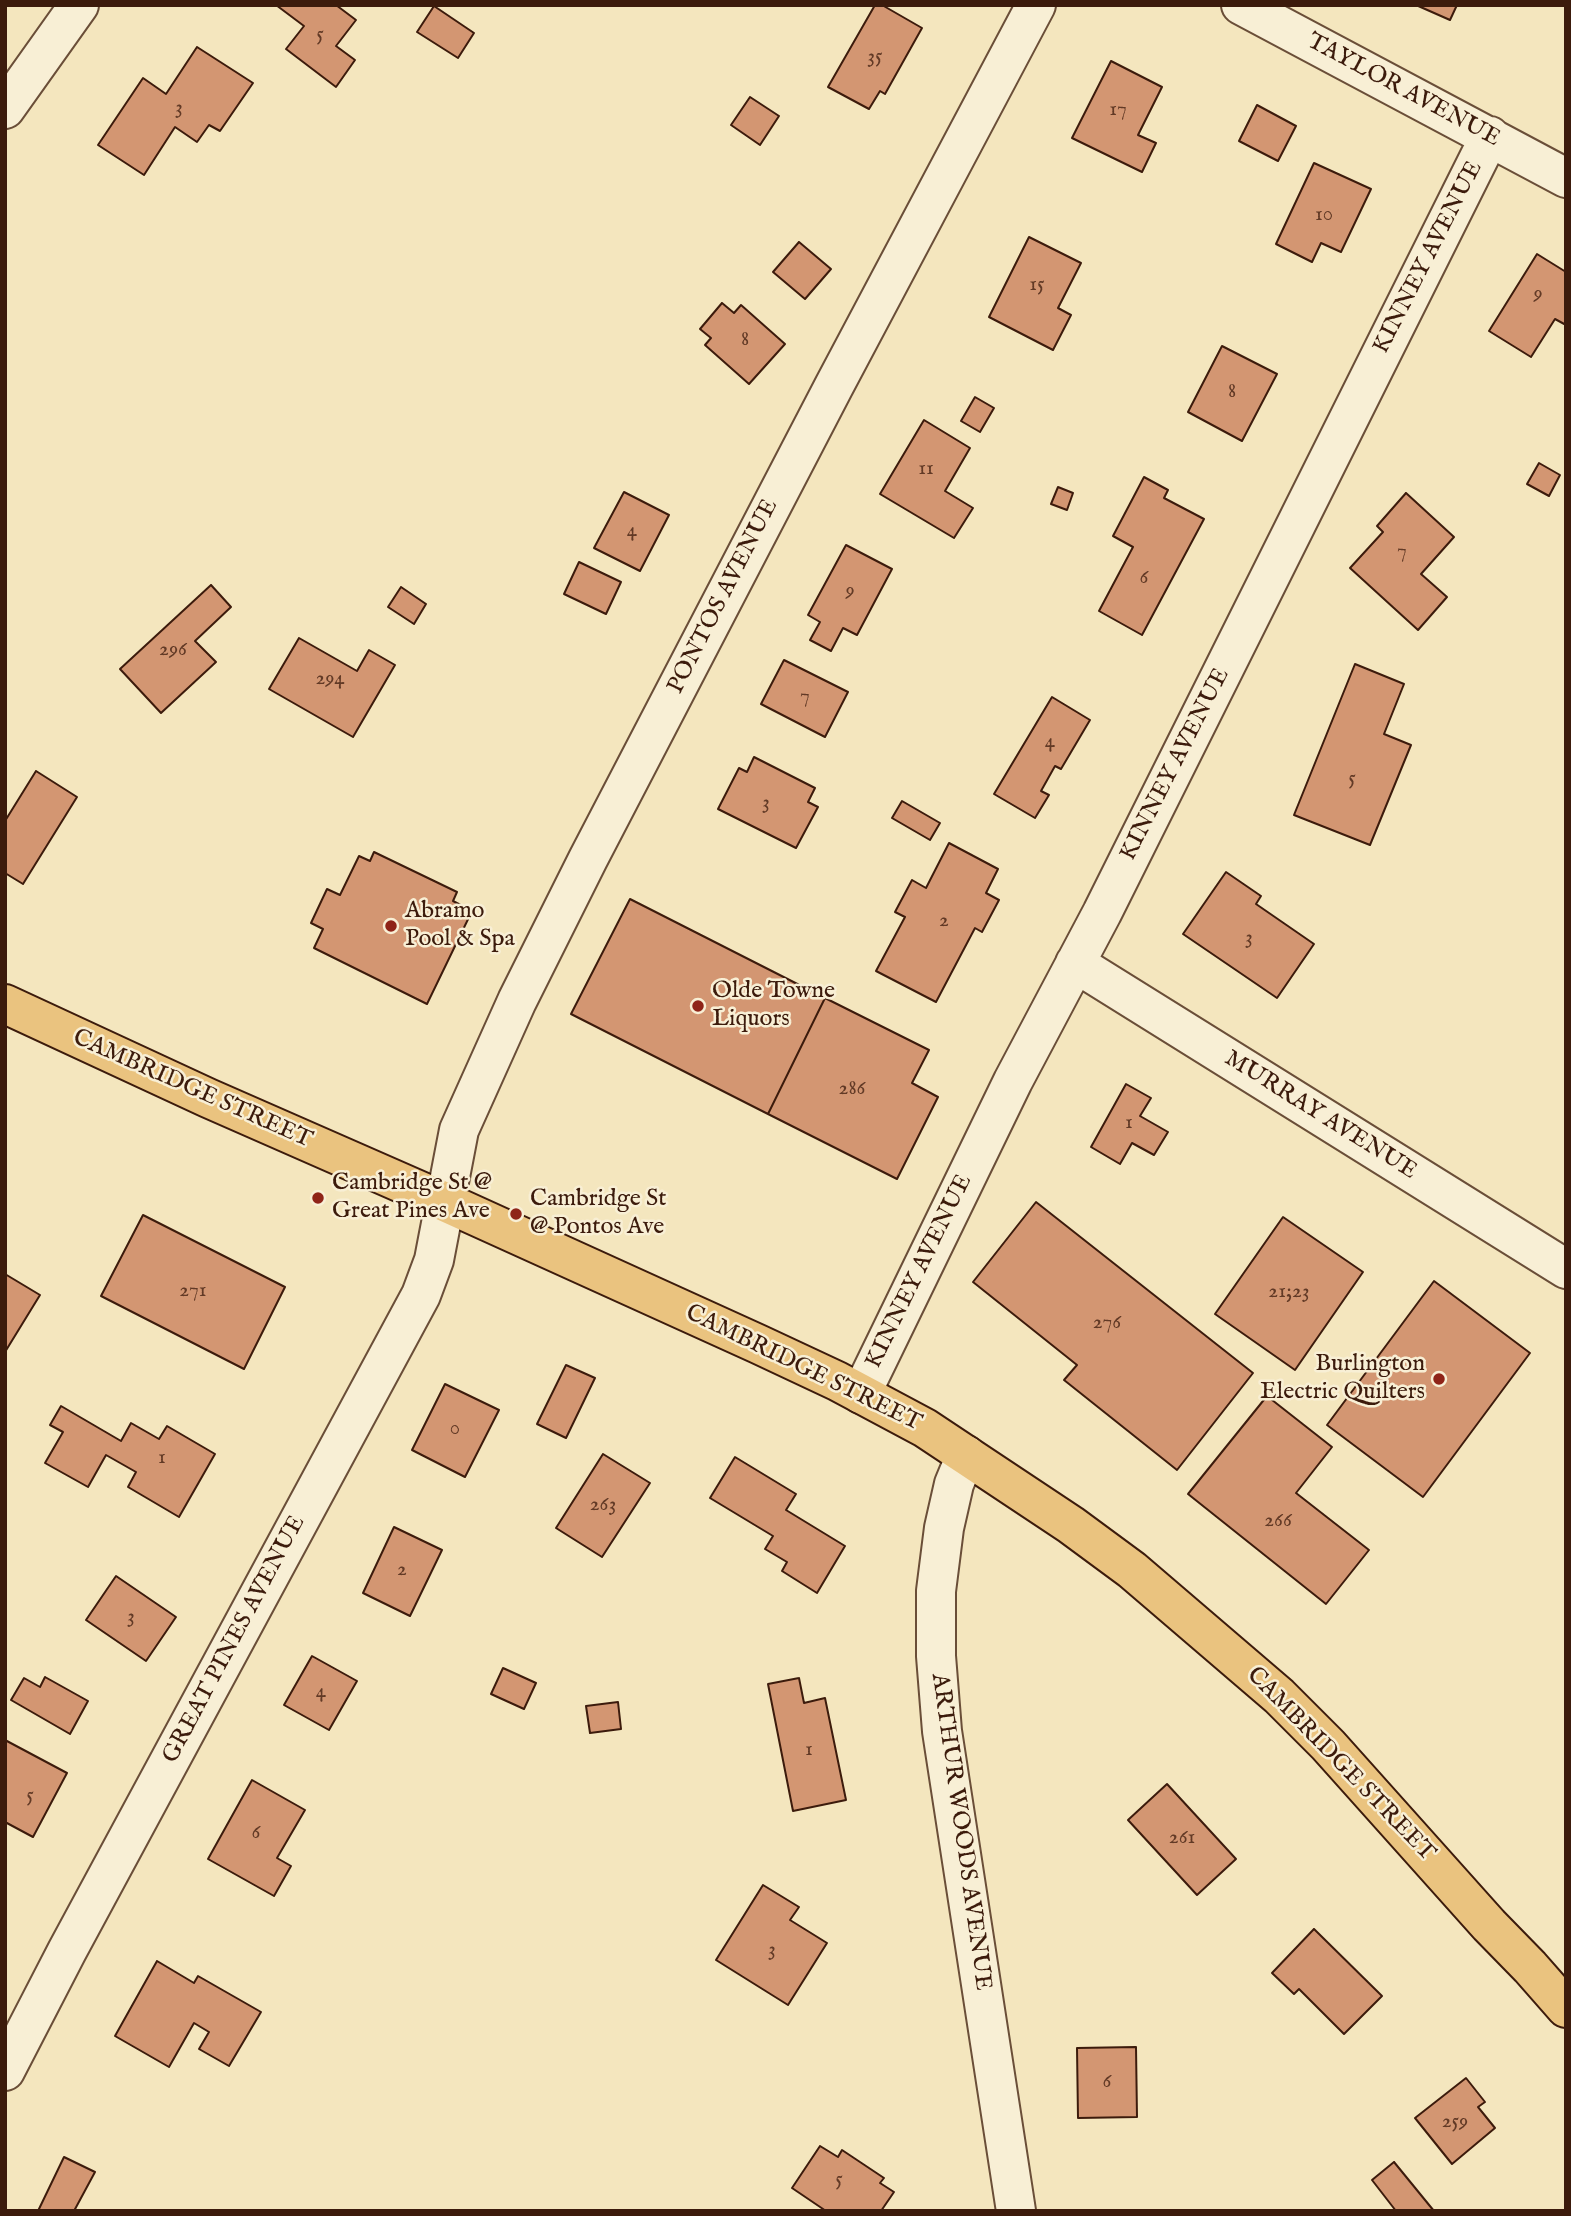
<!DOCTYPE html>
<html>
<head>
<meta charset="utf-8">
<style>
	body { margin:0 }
	#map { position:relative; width:1571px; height:2216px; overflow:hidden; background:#f4e6be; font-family:"IM FELL English",serif }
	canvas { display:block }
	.frame { position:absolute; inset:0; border:7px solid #3c1b0c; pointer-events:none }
</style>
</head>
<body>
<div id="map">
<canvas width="1571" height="2216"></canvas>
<div class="frame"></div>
</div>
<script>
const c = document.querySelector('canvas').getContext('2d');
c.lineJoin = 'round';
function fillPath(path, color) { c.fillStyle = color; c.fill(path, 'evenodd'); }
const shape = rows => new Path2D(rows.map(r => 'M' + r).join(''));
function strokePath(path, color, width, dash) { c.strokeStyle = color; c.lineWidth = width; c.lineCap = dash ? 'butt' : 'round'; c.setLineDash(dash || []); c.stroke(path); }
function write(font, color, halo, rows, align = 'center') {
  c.font = font + ' "IM FELL English",serif'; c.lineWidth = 5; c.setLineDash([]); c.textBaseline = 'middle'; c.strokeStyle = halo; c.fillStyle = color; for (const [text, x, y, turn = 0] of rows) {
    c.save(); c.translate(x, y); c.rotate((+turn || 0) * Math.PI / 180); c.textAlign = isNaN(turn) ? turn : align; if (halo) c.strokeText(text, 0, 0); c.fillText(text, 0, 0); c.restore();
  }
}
const building = shape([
	[276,5,336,5,356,20,336,46,355,60,336,87,286,49,304,26,276,5],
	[875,5,882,5,922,28,885,94,880,91,869,109,828,87,875,5],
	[1416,5,1457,5,1450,20,1416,5],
	[434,6,474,33,458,58,417,32,434,6],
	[197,47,253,83,220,131,209,125,197,142,175,127,144,175,98,145,143,78,166,94,197,47],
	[1111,61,1162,87,1138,135,1156,143,1142,172,1072,138,1111,61],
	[750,97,779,116,760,145,731,125,750,97],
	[1257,105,1296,126,1278,161,1239,141,1257,105],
	[1314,163,1371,189,1341,252,1321,243,1312,262,1276,244,1314,163],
	[1029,237,1081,263,1058,308,1071,315,1053,350,989,317,1029,237],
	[799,242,831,269,805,299,773,272,799,242],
	[1537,254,1566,272,1566,325,1555,319,1531,357,1489,331,1537,254],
	[722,303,734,313,741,305,785,344,749,384,705,345,711,338,700,329,722,303],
	[1222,346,1277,374,1242,441,1188,412,1222,346],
	[975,397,994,408,980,432,961,421,975,397],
	[924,420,970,448,945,491,973,508,954,538,880,494,924,420],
	[1539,463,1560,475,1549,496,1527,484,1539,463],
	[1144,477,1168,490,1164,498,1204,519,1142,635,1099,611,1133,547,1113,536,1144,477],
	[1058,487,1073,493,1067,510,1051,504,1058,487],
	[624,492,669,515,640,571,594,548,624,492],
	[1406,493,1454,537,1421,574,1447,597,1418,630,1350,568,1383,532,1377,526,1406,493],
	[846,545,892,569,857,635,843,628,831,651,810,640,820,622,808,615,846,545],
	[579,562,621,582,606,614,564,594,579,562],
	[211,585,231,607,195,641,216,662,161,713,120,669,211,585],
	[401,587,426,604,414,624,388,607,401,587],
	[299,638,357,671,369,650,395,665,353,737,269,689,299,638],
	[784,660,848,692,825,737,761,704,784,660],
	[1355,664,1404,684,1384,734,1411,745,1370,845,1294,815,1355,664],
	[1052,697,1090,720,1061,769,1055,766,1041,791,1049,795,1035,818,994,794,1052,697],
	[754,757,815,788,808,802,818,807,796,848,718,809,739,768,747,772,754,757],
	[36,771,77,797,23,884,5,873,5,821,36,771],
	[902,801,940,823,930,840,892,818,902,801],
	[949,843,998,869,986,893,999,900,982,932,975,928,936,1002,876,971,905,917,895,912,912,880,926,888,949,843],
	[374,852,457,892,453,901,472,911,427,1004,314,948,323,929,311,923,327,889,340,895,359,856,370,861,374,852],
	[1226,872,1261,896,1256,904,1314,944,1277,998,1183,934,1226,872],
	[630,899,825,998,768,1114,571,1014,630,899],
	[825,998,929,1050,912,1083,938,1097,897,1179,768,1114,825,998],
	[1126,1084,1151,1098,1140,1116,1168,1132,1154,1155,1132,1143,1120,1164,1091,1147,1126,1084],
	[1036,1202,1253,1373,1177,1470,1064,1380,1077,1365,973,1282,1036,1202],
	[143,1215,285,1287,244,1369,101,1296,143,1215],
	[1283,1217,1363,1272,1295,1370,1215,1314,1283,1217],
	[5,1274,40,1295,5,1352,5,1274],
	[1434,1281,1530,1353,1423,1497,1327,1425,1434,1281],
	[566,1365,595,1378,566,1438,537,1424,566,1365],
	[445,1384,499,1410,465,1477,412,1450,445,1384],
	[1267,1396,1332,1447,1296,1493,1369,1550,1326,1604,1188,1494,1267,1396],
	[61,1406,121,1441,131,1423,159,1439,167,1426,215,1454,179,1517,128,1487,136,1472,106,1455,88,1487,45,1463,63,1432,50,1425,61,1406],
	[603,1454,650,1483,602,1557,556,1528,603,1454],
	[735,1457,796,1494,786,1510,845,1546,817,1593,782,1571,787,1562,765,1549,773,1536,710,1498,735,1457],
	[394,1527,442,1550,410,1616,363,1593,394,1527],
	[116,1576,176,1617,146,1661,86,1620,116,1576],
	[312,1656,357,1681,329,1730,284,1705,312,1656],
	[503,1668,536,1683,524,1709,491,1694,503,1668],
	[45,1677,88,1701,70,1734,11,1700,24,1678,40,1687,45,1677],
	[799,1678,804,1703,825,1698,846,1800,793,1811,768,1684,799,1678],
	[618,1702,621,1729,590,1733,586,1706,618,1702],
	[5,1740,67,1773,33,1837,5,1822,5,1740],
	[252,1780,305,1810,277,1858,291,1866,274,1896,208,1859,252,1780],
	[1167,1784,1236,1859,1197,1895,1128,1820,1167,1784],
	[763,1885,799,1907,790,1920,827,1943,788,2005,716,1960,763,1885],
	[1314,1929,1382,1996,1344,2034,1299,1989,1294,1994,1272,1973,1314,1929],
	[157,1961,194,1983,198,1976,261,2012,229,2066,199,2049,209,2032,194,2023,169,2067,115,2036,157,1961],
	[1136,2047,1137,2117,1078,2118,1077,2048,1136,2047],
	[1466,2078,1485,2102,1478,2107,1495,2128,1452,2164,1415,2118,1466,2078],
	[820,2146,838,2157,842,2150,884,2178,880,2183,894,2192,881,2211,826,2211,792,2188,820,2146],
	[64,2157,95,2172,74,2211,38,2211,64,2157],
	[1394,2162,1434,2211,1396,2211,1372,2180,1394,2162]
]);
fillPath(building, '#d39672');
strokePath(building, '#3c1b0c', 2);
const minor = shape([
	[1241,5,1566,178],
	[5,109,79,5],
	[1075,963,1566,1269],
	[861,1394,1013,1081,1102,913,1490,136],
	[966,1455,954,1484,944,1528,936,1591,936,1656,942,1731,1016,2211],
	[5,2071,67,1951,421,1295,434,1260,459,1130,517,1001,588,859,834,386,1036,5]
]);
const major = shape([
	[5,1004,208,1098,445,1202,758,1344,837,1381,925,1428,1071,1525,1132,1570,1279,1696,1328,1745,1489,1925,1530,1967,1566,2008]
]);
strokePath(minor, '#6a4e38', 42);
strokePath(major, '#3c1b0c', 42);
strokePath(minor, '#f8efd5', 38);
strokePath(major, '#eac37f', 38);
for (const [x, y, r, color] of [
	[391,926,7,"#8f2418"],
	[698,1006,7,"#8f2418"],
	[318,1198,7,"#8f2418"],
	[516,1214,7,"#8f2418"],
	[1439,1379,7,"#8f2418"]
]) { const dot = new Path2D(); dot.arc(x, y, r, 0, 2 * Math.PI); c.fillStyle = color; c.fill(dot); strokePath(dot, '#f8efd5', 2.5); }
write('21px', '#623a26', null, [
	["5",320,36],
	["35",875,58],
	["3",179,109],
	["17",1118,111],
	["10",1324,216],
	["15",1037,286],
	["9",1538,295],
	["8",745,341],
	["8",1232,393],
	["11",926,470],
	["4",632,532],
	["7",1402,553],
	["6",1144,579],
	["9",850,592],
	["296",173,651],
	["294",330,680],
	["7",805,698],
	["4",1050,743],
	["5",1352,780],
	["3",766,804],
	["2",944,922],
	["3",1249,939],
	["286",852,1090],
	["1",1129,1124],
	["271",193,1292],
	["21;23",1289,1293],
	["276",1107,1324],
	["0",455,1430],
	["1",162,1459],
	["263",603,1506],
	["266",1278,1522],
	["2",402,1571],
	["3",131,1618],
	["4",321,1693],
	["1",809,1751],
	["5",30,1797],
	["6",256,1834],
	["261",1182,1839],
	["3",772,1951],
	["6",1107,2083],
	["259",1455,2123],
	["5",839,2181]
]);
write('24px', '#3c1b0c', '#f8efd5', [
	["TAYLOR AVENUE",1403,91,28],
	["KINNEY AVENUE",1429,258,-63],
	["PONTOS AVENUE",724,597,-63],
	["KINNEY AVENUE",1176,765,-63],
	["CAMBRIDGE STREET",192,1090,24],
	["MURRAY AVENUE",1320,1116,32],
	["KINNEY AVENUE",920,1272,-64],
	["CAMBRIDGE STREET",803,1369,26],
	["GREAT PINES AVENUE",235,1640,-62],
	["CAMBRIDGE STREET",1340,1765,46],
	["ARTHUR WOODS AVENUE",960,1832,82]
]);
write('24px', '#3c1b0c', '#f8efd5', [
	["Abramo",405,912],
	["Pool & Spa",405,940],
	["Olde Towne",712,992],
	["Liquors",712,1020],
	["Cambridge St @",332,1184],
	["Great Pines Ave",332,1212],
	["Cambridge St",530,1200],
	["@ Pontos Ave",530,1228],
	["Burlington",1425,1365,"right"],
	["Electric Quilters",1425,1393,"right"]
], 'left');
</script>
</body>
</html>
